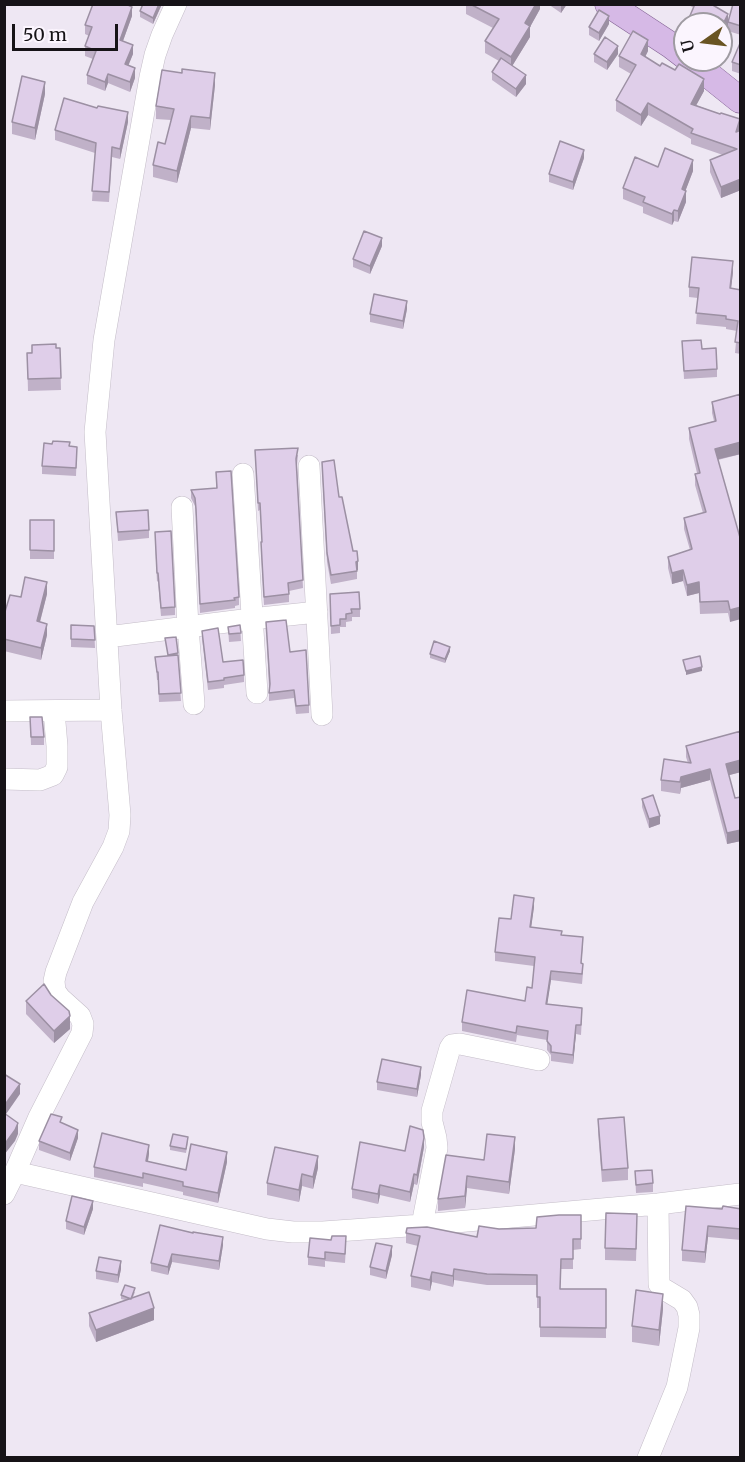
<!DOCTYPE html>
<html>
<head>
<meta charset="utf-8">
<style>
	body { margin:0 }
	#map { position:relative; width:745px; height:1462px; overflow:hidden; background:#eee7f3; font-family:Merriweather,serif }
	canvas { display:block }
	.frame { position:absolute; inset:0; border:6px solid #161317; pointer-events:none }
	.north { position:absolute; left:673px; top:12px; width:60px; height:60px; box-sizing:border-box; background:#fbf5fe; border:2px solid #9f9ba2; border-radius:50%; rotate:256deg; font-size:16px; font-weight:700; line-height:24px; text-align:center; color:#161317 }
	.north::after { content:''; display:block; margin:auto; width:21px; height:27px; background:#695423; clip-path:polygon(50% 0,100% 100%,50% 72%,0 100%) }
	.scale { position:absolute; left:12px; top:24px; width:106px; height:27px; box-sizing:border-box; border:3px solid #161317; border-top:0; padding-left:8px; font-size:18px; line-height:21px; white-space:nowrap; color:#161317; -webkit-text-stroke:4px #fbf5fe; paint-order:stroke }
</style>
</head>
<body>
<div id="map">
<canvas width="745" height="1462"></canvas>
<div class="frame"></div>
<div class="north">U</div>
<div class="scale">50 m</div>
</div>
<script>
const c = document.querySelector('canvas').getContext('2d');
c.lineJoin = 'round';
const shape = rows => new Path2D(rows.map(r => 'M' + r).join(''));
function strokePath(path, color, width, dash) { c.strokeStyle = color; c.lineWidth = width; c.lineCap = dash ? 'butt' : 'round'; c.setLineDash(dash || []); c.stroke(path); }
function fillPath(path, color) { c.fillStyle = color; c.fill(path, 'evenodd'); }
const minor = shape([
	[176,4,162,35,155,55,150,77,104,340,95,432,111,710,120,815,119,831,113,847,83,902,56,972,54,981,55,991,60,998,80,1016,83,1024,82,1033,39,1117,15,1172,267,1229,293,1232,323,1232,422,1225,658,1204,740,1194],
	[309,466,322,715],
	[243,474,257,693],
	[182,507,188,627,194,704],
	[107,637,251,619,317,612],
	[4,711,111,710],
	[4,779,40,780,53,775,57,767,57,746,54,711],
	[4,1194,15,1172],
	[422,1225,437,1148,436,1138,432,1122,432,1111,450,1048,452,1045,460,1044,539,1060],
	[648,1458,677,1387,689,1328,689,1315,687,1307,682,1300,662,1288,659,1284,658,1204]
]);
const major = shape([
	[608,4,672,46,685,56],
	[690,60,740,100]
]);
strokePath(minor, '#c4bdc8', 22);
strokePath(major, '#816192', 27);
strokePath(minor, '#fff', 21);
strokePath(major, '#d6b9e6', 26);
fillPath(shape([
	[143,4,162,4,153,24,140,17,140,11],
	[466,4,540,4,540,9,530,27,530,37,512,66,526,84,516,97,492,80,492,72,499,61,485,53,485,41,493,28,466,14],
	[548,4,567,4,561,13],
	[687,4,711,4,728,20,741,4,741,35,728,31,728,26,721,39,721,24,689,24,689,18,694,8],
	[132,16,123,41,133,54,128,65,135,78,130,92,108,83,105,91,87,84,87,75,93,59,85,56,85,46,89,36,85,34,85,25],
	[609,24,599,41,589,35,589,27],
	[741,41,741,74,732,71,732,62],
	[648,51,645,57,704,91,696,105,720,114,740,119,741,190,721,198,710,172,710,160,723,155,691,144,691,139,648,115,641,126,616,111,616,100,631,74,619,67,619,56],
	[594,54,618,54,607,70,594,62],
	[215,85,210,130,191,128,177,183,153,177,153,165,165,144,171,120,156,119,156,106],
	[45,94,35,140,12,134,12,122],
	[128,122,120,159,112,157,109,202,92,201,95,153,55,140,55,130],
	[584,158,573,190,549,182,549,174],
	[658,167,693,171,685,191,686,202,678,222,674,221,672,225,643,213,643,207,623,199,623,188],
	[382,246,370,274,353,267,353,259],
	[733,272,731,288,741,290,741,354,735,353,737,331,726,329,726,327,696,324,698,298,689,297,689,287],
	[407,309,403,329,370,322,370,314],
	[682,341,702,349,717,369,717,377,684,379],
	[56,348,60,348,61,390,28,391,27,353],
	[741,394,741,454,718,460,741,541,730,622,728,613,700,614,699,593,687,596,683,581,672,584,668,568,668,557,690,550,684,529,684,518,703,513,695,485,695,474,697,473,689,439,689,428,714,421,712,413,712,402],
	[69,446,77,447,76,476,42,474,42,466],
	[255,450,298,455,297,465,303,588,289,591,289,602,264,605,261,550,261,542,262,542,260,510,258,511],
	[322,470,339,497,358,570,357,570,357,579,331,584,327,562],
	[216,472,239,597,239,605,235,606,235,608,200,613,196,517,195,506,191,498,191,490,216,488],
	[116,512,149,530,149,538,118,541],
	[30,520,54,520,54,559,30,559],
	[155,540,175,607,175,615,161,616,158,581,157,582],
	[47,594,40,622,47,635,41,660,4,651,4,615,21,597],
	[330,594,360,609,360,617,352,617,352,621,346,622,346,627,340,627,340,633,331,634],
	[266,622,290,652,309,705,309,713,296,714,294,698,269,701,269,688],
	[71,625,94,626,95,648,71,647],
	[240,625,241,641,229,642,228,627],
	[202,631,223,662,244,675,244,682,224,685,224,688,208,690,202,638],
	[176,637,181,701,159,702,158,680,157,680,155,657,168,656,165,638],
	[450,651,445,663,430,658,430,654],
	[30,717,44,737,44,745,31,745],
	[741,731,741,772,729,775,735,798,741,797,741,841,727,844,710,780,681,788,680,794,661,791,661,780,688,763,686,757,686,746],
	[642,799,660,824,649,828,642,807],
	[534,907,531,927,562,935,583,946,581,963,583,973,582,984,551,980,547,1004,582,1017,581,1035,576,1034,573,1064,551,1061,551,1055,547,1050,547,1040,517,1035,516,1042,462,1031,462,1022,525,1001,532,988,534,966,495,961,495,952,511,919],
	[51,995,70,1029,54,1043,26,1014,26,1001],
	[421,1075,417,1097,377,1090,377,1082],
	[598,1119,628,1168,628,1180,602,1182,598,1131],
	[62,1123,78,1138,70,1161,39,1150,39,1141],
	[188,1141,186,1153,170,1150,170,1146],
	[424,1147,417,1185,414,1184,410,1202,380,1195,378,1204,352,1198,352,1189,405,1151],
	[515,1149,509,1194,467,1188,465,1208,438,1211,438,1199,484,1160],
	[149,1154,148,1162,186,1170,227,1162,218,1203,183,1195,183,1192,143,1183,143,1187,94,1177,94,1167],
	[318,1168,313,1189,302,1186,299,1202,267,1195,267,1183],
	[635,1171,653,1183,653,1192,636,1193],
	[93,1209,84,1235,66,1229,66,1221],
	[722,1209,741,1209,741,1240,708,1237,705,1263,682,1261,682,1250],
	[581,1215,581,1249,573,1250,573,1269,561,1269,560,1289,606,1289,606,1338,540,1337,540,1308,537,1308,537,1285,487,1285,454,1280,453,1287,432,1282,430,1291,411,1287,411,1276,418,1246,406,1243,406,1233,477,1237,499,1229,536,1228],
	[160,1225,223,1245,219,1270,172,1262,168,1275,151,1271,151,1263],
	[637,1226,636,1261,605,1260,605,1248],
	[346,1245,345,1263,325,1261,325,1267,308,1265,308,1257],
	[392,1255,386,1279,370,1275,370,1267],
	[121,1269,118,1283,96,1279,96,1271],
	[135,1292,133,1297,154,1320,96,1342,89,1326,89,1313,125,1300,121,1299,121,1295],
	[663,1309,659,1346,632,1342,632,1326]
]), '#c0b1c8');
fillPath(shape([
	[159,4,162,4,153,24,153,18],
	[536,4,540,4,540,9,530,27,530,37,511,68,511,57,525,23],
	[562,4,567,4,561,13,561,5],
	[132,7,132,16,120,49,120,40],
	[728,14,728,26,721,39,721,28],
	[609,16,609,24,599,41,599,33],
	[648,40,648,51,641,65,641,54],
	[133,45,133,54,125,74,125,64],
	[618,46,618,54,607,70,607,62],
	[135,68,135,78,130,92,130,82],
	[215,73,215,85,210,130,210,118],
	[108,74,108,83,105,91,105,82],
	[526,75,526,84,516,97,516,89],
	[704,79,704,91,691,115,691,104],
	[45,82,45,94,35,140,35,128],
	[648,103,648,115,641,126,641,115],
	[128,112,128,122,120,159,120,149],
	[191,116,191,128,177,183,177,171],
	[740,119,740,131,736,132],
	[584,150,584,158,573,190,573,182],
	[693,160,693,171,682,200,682,189],
	[741,179,741,190,721,198,721,187],
	[686,191,686,202,678,222,678,211],
	[674,210,674,221,672,225,672,214],
	[382,238,382,246,370,274,370,266],
	[733,261,733,272,730,298,730,288],
	[407,301,407,309,403,329,403,321],
	[741,442,741,454,715,460,715,449],
	[358,561,358,570,356,570,356,562],
	[683,570,683,581,672,584,672,573],
	[47,582,47,594,37,633,37,621],
	[699,582,699,593,687,596,687,585],
	[741,607,741,619,730,622,730,610],
	[47,624,47,635,41,660,41,648],
	[450,647,450,651,445,663,445,659],
	[702,667,702,671,686,675,686,671],
	[741,760,741,772,726,776,726,764],
	[710,769,710,780,681,788,680,794,681,777],
	[660,816,660,824,649,828,649,819],
	[741,830,741,841,727,844,727,833],
	[534,898,534,907,530,936,530,927],
	[551,971,551,980,546,1013,546,1004],
	[70,1016,70,1029,54,1043,54,1031],
	[576,1025,576,1034,573,1064,573,1055],
	[421,1067,421,1075,417,1097,417,1089],
	[20,1084,20,1094,4,1117,4,1106],
	[18,1123,18,1134,15,1141,4,1155,4,1145],
	[78,1130,78,1138,70,1161,70,1153],
	[515,1137,515,1149,509,1194,509,1182],
	[424,1138,424,1147,417,1185,417,1175],
	[149,1145,149,1154,146,1171,146,1161],
	[227,1152,227,1162,218,1203,218,1193],
	[318,1156,318,1168,313,1189,313,1177],
	[302,1174,302,1186,299,1202,299,1190],
	[414,1174,414,1184,410,1202,410,1192],
	[467,1176,467,1188,465,1208,465,1196],
	[380,1185,380,1195,378,1204,378,1194],
	[93,1201,93,1209,84,1235,84,1227],
	[708,1226,708,1237,705,1263,705,1252],
	[223,1237,223,1245,219,1270,219,1261],
	[392,1246,392,1255,386,1279,386,1271],
	[172,1254,172,1262,168,1275,168,1267],
	[121,1261,121,1269,118,1283,118,1275],
	[454,1269,454,1280,453,1287,453,1276],
	[432,1272,432,1282,430,1291,430,1280],
	[663,1294,663,1309,659,1346,659,1330],
	[154,1308,154,1320,96,1342,96,1330]
]), '#9c90a3');
const building = shape([
	[93,4,126,4,132,7,120,40,133,45,125,64,135,68,130,82,108,74,105,82,87,75,96,51,85,46,92,27,85,25,93,4],
	[143,4,159,4,153,18,140,11,143,4],
	[470,4,536,4,525,23,530,26,511,57,485,41,499,19,470,4],
	[695,4,711,4,728,14,721,28,721,24,707,24,703,22,702,24,700,24,689,18,695,4],
	[733,4,741,4,741,26,728,22,733,4],
	[599,10,609,16,599,33,589,27,599,10],
	[633,31,648,40,641,54,660,66,662,63,675,70,679,64,704,79,691,104,720,114,721,113,740,119,736,132,741,130,741,179,721,187,710,160,737,149,691,133,693,129,648,103,641,115,616,100,636,65,619,56,633,31],
	[605,37,618,46,607,62,594,54,605,37],
	[741,41,741,65,732,62,741,41],
	[501,58,526,75,516,89,492,72,501,58],
	[182,69,215,73,210,118,191,116,177,171,153,165,158,142,165,144,174,109,156,106,162,70,182,73,182,69],
	[22,76,45,82,35,128,12,122,22,76],
	[64,98,97,108,98,106,128,112,120,149,112,147,109,192,92,191,96,143,55,130,64,98],
	[560,141,584,150,573,182,549,174,560,141],
	[665,148,693,160,682,189,686,191,678,211,674,210,672,214,643,202,645,197,623,188,635,157,658,167,665,148],
	[364,231,382,238,370,266,353,259,364,231],
	[692,257,733,261,730,288,741,290,741,343,735,342,738,321,726,319,726,316,696,313,699,288,689,287,692,257],
	[374,294,407,301,403,321,370,314,374,294],
	[701,340,702,349,716,348,717,369,684,371,682,341,701,340],
	[56,344,56,348,60,348,61,378,28,379,27,353,32,353,32,345,56,344],
	[741,394,741,442,715,449,741,541,741,607,730,610,728,601,700,602,699,582,687,585,683,570,672,573,668,557,692,549,684,518,706,512,695,474,700,473,689,428,716,421,712,402,741,394],
	[53,441,70,442,69,446,77,447,76,468,42,466,44,443,52,444,53,441],
	[298,448,296,459,303,580,288,583,289,594,264,597,261,542,262,542,260,503,258,503,255,450,298,448],
	[334,460,339,497,342,497,353,551,357,551,358,561,356,562,357,571,331,575,327,553,322,462,334,460],
	[231,471,239,597,234,598,235,600,200,604,196,509,195,498,191,490,217,488,216,472,231,471],
	[148,510,149,530,118,532,116,512,148,510],
	[30,520,54,520,54,551,30,550,30,520],
	[171,531,175,607,161,608,158,573,157,573,155,532,171,531],
	[25,577,47,582,37,621,47,624,41,648,4,639,4,615,10,595,21,597,25,577],
	[359,592,360,609,351,609,352,613,346,614,346,619,340,619,340,625,331,626,330,594,359,592],
	[286,620,290,652,306,650,309,705,296,706,294,690,269,693,270,684,266,622,286,620],
	[71,625,94,626,95,640,71,639,71,625],
	[240,625,241,633,229,634,228,627,240,625],
	[218,628,223,662,243,660,244,675,224,678,224,680,208,682,202,631,218,628],
	[176,637,178,653,168,655,165,638,176,637],
	[434,641,450,647,445,659,430,654,434,641],
	[178,655,181,693,159,694,158,672,157,672,155,657,178,655],
	[700,656,702,667,686,671,683,660,700,656],
	[30,717,42,717,44,737,31,737,30,717],
	[741,731,741,760,726,764,735,798,741,797,741,830,727,833,710,769,681,777,680,782,661,780,664,759,691,763,686,746,741,731],
	[653,795,660,816,649,819,642,799,653,795],
	[514,895,534,898,530,927,562,931,561,935,583,937,581,963,583,964,582,974,551,971,546,1004,582,1008,581,1025,576,1025,573,1055,551,1052,551,1046,547,1041,548,1031,517,1026,516,1033,462,1022,467,990,525,1001,527,987,532,988,535,957,495,952,499,918,511,919,514,895],
	[44,984,51,995,69,1011,70,1016,54,1031,26,1001,44,984],
	[382,1059,421,1067,417,1089,377,1082,382,1059],
	[4,1074,20,1084,4,1106,4,1074],
	[4,1113,18,1123,15,1130,4,1145,4,1113],
	[51,1114,62,1117,60,1122,78,1130,70,1153,39,1141,51,1114],
	[624,1117,628,1168,602,1170,598,1119,624,1117],
	[410,1126,423,1130,424,1138,417,1175,414,1174,410,1192,380,1185,378,1194,352,1189,360,1142,405,1151,410,1126],
	[102,1133,149,1145,146,1161,186,1170,191,1144,227,1152,218,1193,183,1186,183,1182,143,1173,143,1178,94,1167,102,1133],
	[173,1134,188,1137,186,1149,170,1146,173,1134],
	[487,1134,515,1137,509,1182,467,1176,465,1196,438,1199,446,1155,484,1160,487,1134],
	[275,1147,318,1156,313,1177,302,1174,299,1190,267,1183,275,1147],
	[652,1170,653,1183,636,1185,635,1171,652,1170],
	[72,1196,93,1201,84,1227,66,1221,72,1196],
	[686,1206,722,1209,723,1206,741,1209,741,1229,708,1226,705,1252,682,1250,686,1206],
	[606,1213,637,1214,636,1249,605,1248,606,1213],
	[559,1215,581,1215,581,1239,573,1239,573,1259,561,1259,560,1289,606,1289,606,1328,540,1327,540,1297,537,1297,537,1275,487,1274,454,1269,453,1276,432,1272,430,1280,411,1276,420,1236,406,1233,407,1228,427,1227,477,1237,479,1226,499,1229,536,1228,537,1217,559,1215],
	[160,1225,193,1233,193,1232,223,1237,219,1261,172,1254,168,1267,151,1263,160,1225],
	[332,1236,346,1236,345,1254,325,1252,325,1259,308,1257,310,1238,331,1240,332,1236],
	[376,1243,392,1246,386,1271,370,1267,376,1243],
	[99,1257,121,1261,118,1275,96,1271,99,1257],
	[125,1285,135,1288,131,1299,121,1295,125,1285],
	[636,1290,663,1294,659,1330,632,1326,636,1290],
	[149,1292,154,1308,96,1330,89,1313,149,1292]
]);
fillPath(building, '#dfcee9');
strokePath(building, '#9c90a3', 1.5);
</script>
</body>
</html>
